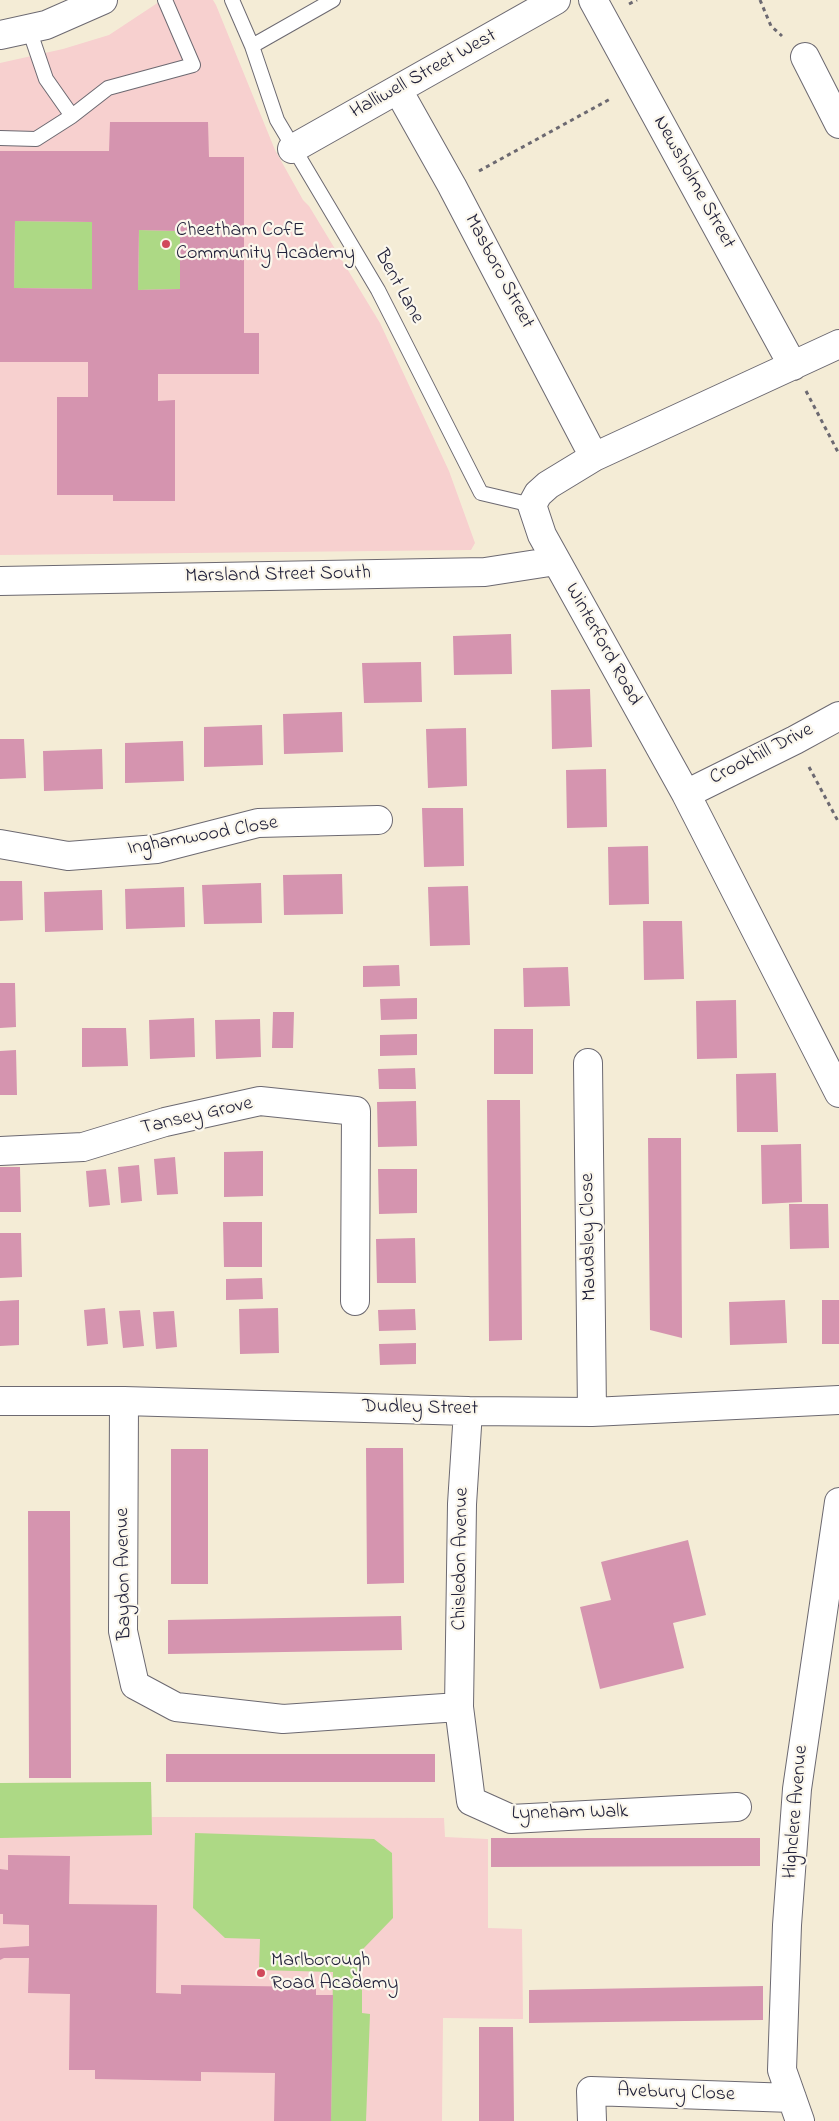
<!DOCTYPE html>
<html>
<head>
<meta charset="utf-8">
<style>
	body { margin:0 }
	canvas { display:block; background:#f4ecd6 }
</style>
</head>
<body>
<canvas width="839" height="2121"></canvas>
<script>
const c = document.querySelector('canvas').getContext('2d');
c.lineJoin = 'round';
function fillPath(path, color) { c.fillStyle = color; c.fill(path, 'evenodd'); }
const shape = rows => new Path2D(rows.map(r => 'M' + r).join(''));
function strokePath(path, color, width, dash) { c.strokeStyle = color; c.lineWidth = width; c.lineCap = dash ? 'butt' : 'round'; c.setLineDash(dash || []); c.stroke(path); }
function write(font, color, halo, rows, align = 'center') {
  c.font = font + ' "Indie Flower",sans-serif'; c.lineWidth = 4.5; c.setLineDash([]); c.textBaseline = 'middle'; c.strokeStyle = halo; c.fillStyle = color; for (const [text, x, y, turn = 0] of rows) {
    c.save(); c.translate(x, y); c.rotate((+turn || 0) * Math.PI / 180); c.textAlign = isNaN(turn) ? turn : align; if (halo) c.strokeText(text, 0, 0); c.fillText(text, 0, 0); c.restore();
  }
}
fillPath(shape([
	[162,0,213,0,216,5,275,150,303,200,309,206,380,323,449,471,475,543,471,550,0,555,0,63,63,49,109,35],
	[151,1782,152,1817,444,1818,445,1837,488,1839,488,1928,522,1929,523,2019,443,2018,442,2121,0,2121,0,1783]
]), '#f7d0cf');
fillPath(shape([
	[15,221,92,222,92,289,14,288],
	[139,230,180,231,180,289,138,290],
	[151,1782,152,1835,0,1838,0,1783],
	[195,1833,374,1839,392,1853,393,1918,362,1950,362,2013,370,2014,366,2121,331,2121,333,1972,259,1970,260,1939,225,1938,193,1908]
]), '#add985');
fillPath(shape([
	[110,122,208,122,209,157,244,157,244,333,259,333,259,374,158,374,158,401,175,400,175,501,113,501,113,495,57,495,57,397,88,397,88,362,0,362,0,151,109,151],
	[15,221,92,222,92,289,14,288],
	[139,230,180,231,180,289,138,290],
	[511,634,512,674,454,675,453,636],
	[421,662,422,702,364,703,362,663],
	[590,689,592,747,552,749,551,690],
	[342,712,343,752,284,754,283,714],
	[262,725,263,765,204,767,204,727],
	[466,728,467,786,428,788,426,729],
	[0,739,24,739,26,778,0,779],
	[183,741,184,781,125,783,125,743],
	[102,749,103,789,44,791,43,751],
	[606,769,607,827,567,828,566,770],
	[422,808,463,808,464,866,424,867],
	[648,846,649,904,609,905,608,847],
	[342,874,343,914,284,915,283,875],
	[0,881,22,881,23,920,0,921],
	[261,883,262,923,204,924,202,885],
	[468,886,470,945,430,946,428,887],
	[184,887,185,927,126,929,125,889],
	[102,890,103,930,45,932,44,892],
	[643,921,682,921,684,979,644,980],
	[399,965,400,986,363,987,363,966],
	[568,967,570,1006,524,1007,523,968],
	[0,983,15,983,16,1027,0,1028],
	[417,998,417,1019,381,1020,380,999],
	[736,1000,737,1058,697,1059,696,1001],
	[273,1012,294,1012,293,1048,272,1048],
	[194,1018,195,1057,150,1059,149,1020],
	[260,1019,261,1057,216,1059,215,1020],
	[82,1028,126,1028,128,1066,82,1067],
	[494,1029,533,1029,533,1074,494,1074],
	[417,1034,417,1055,380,1056,380,1035],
	[16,1050,17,1095,0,1095,0,1051],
	[415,1068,416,1089,379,1089,378,1069],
	[776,1073,778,1132,737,1132,736,1074],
	[487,1100,520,1100,522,1340,489,1341],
	[416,1101,417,1146,378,1147,377,1102],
	[648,1138,681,1138,682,1338,650,1330],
	[801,1144,802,1202,762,1204,761,1145],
	[263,1151,263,1196,224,1197,224,1152],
	[175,1157,178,1194,157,1195,154,1159],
	[139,1165,142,1201,121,1203,118,1167],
	[0,1167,20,1167,21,1212,0,1212],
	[106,1169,110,1205,89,1207,86,1171],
	[378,1169,417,1169,417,1213,379,1214],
	[789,1204,828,1204,829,1248,790,1249],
	[223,1222,262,1222,262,1267,224,1267],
	[0,1233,21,1233,22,1277,0,1278],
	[415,1238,416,1283,377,1283,376,1239],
	[262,1278,263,1299,226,1300,226,1279],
	[19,1300,19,1345,0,1346,0,1301],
	[785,1300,787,1343,730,1345,729,1302],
	[822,1300,839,1300,839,1344,822,1344],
	[105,1308,108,1344,87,1346,84,1310],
	[278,1308,279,1353,240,1354,239,1309],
	[415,1309,416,1330,379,1331,378,1310],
	[140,1310,144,1346,123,1348,119,1311],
	[174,1311,177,1347,156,1349,153,1312],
	[416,1343,416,1364,380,1365,379,1344],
	[366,1448,403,1448,404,1583,367,1584],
	[171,1449,208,1449,208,1584,171,1584],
	[28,1511,70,1511,71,1778,29,1778],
	[688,1540,706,1615,673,1623,684,1668,600,1689,580,1607,611,1600,601,1562],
	[401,1616,402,1650,168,1654,168,1620],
	[166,1754,435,1754,435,1782,166,1782],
	[491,1838,760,1838,760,1866,491,1867],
	[8,1855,70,1856,69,1904,157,1905,156,1993,181,1994,181,1985,316,1987,316,1995,333,1995,331,2121,274,2121,275,2073,201,2072,201,2081,95,2079,95,2070,69,2070,70,1994,28,1993,29,1958,4,1958,0,1960,0,1948,29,1946,29,1925,3,1924,3,1914,0,1914,0,1869,8,1870],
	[763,1986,763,2020,529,2023,529,1990],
	[479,2027,513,2027,514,2121,479,2121]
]), '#d594af');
const service = shape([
	[232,0,252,46,277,120,378,290,481,493,532,505],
	[29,29,46,79,72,116,108,88,193,65,165,0],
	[252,46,333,0],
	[0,138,36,139,72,116]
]);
const minor = shape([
	[593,0,793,366],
	[0,35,46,25,103,0],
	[805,57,839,124],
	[398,90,452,186,594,457],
	[292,149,556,0],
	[839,344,594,457,548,485,538,494,532,505,542,535,686,794,839,1093],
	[0,581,485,572,556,561],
	[686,794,795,740,839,716],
	[0,844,68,856,157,849,258,823,378,820],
	[588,1063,592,1412],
	[0,1151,83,1147,165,1122,260,1101,356,1111,355,1301],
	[0,1401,124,1401,468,1411,592,1412,839,1400],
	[124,1401,123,1631,135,1685,176,1707,283,1719,459,1707],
	[468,1411,462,1504,459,1707,471,1801,511,1819,737,1807],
	[592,2121,591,2091,792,2098],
	[800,2121,782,2070,787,1925,797,1789,839,1502]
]);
strokePath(service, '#6c6971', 16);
strokePath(minor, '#6c6971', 30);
strokePath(shape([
	[760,0,771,26,782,36],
	[629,4,637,0],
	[479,171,612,98],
	[806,391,839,454],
	[809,767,839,823]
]), '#6c6971', 3, [4, 4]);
strokePath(service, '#fff', 14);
strokePath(minor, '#fff', 28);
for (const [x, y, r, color] of [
	[166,244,5,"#d1495b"],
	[261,1973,5,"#d1495b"]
]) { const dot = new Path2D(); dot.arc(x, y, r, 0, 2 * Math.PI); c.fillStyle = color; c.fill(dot); strokePath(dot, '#fbf7ec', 2); }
write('20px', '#22223b', '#fbf7ec', [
	["Halliwell Street West",424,75,-29],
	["Newsholme Street",693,183,61],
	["Masboro Street",498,272,62],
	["Bent Lane",398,287,61],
	["Marsland Street South",278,576,-1],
	["Winterford Road",602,645,61],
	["Crookhill Drive",762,755,-27],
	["Inghamwood Close",203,837,-10],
	["Tansey Grove",197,1117,-13],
	["Maudsley Close",590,1237,-91],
	["Dudley Street",420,1409,1],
	["Chisledon Avenue",462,1559,-89],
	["Baydon Avenue",125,1574,-91],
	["Highclere Avenue",797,1812,-85],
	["Lyneham Walk",570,1814,-1],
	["Avebury Close",676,2094,2]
]);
write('20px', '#22223b', '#fbf7ec', [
	["Cheetham CofE",176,232],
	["Community Academy",176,255],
	["Marlborough",271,1962],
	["Road Academy",271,1985]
], 'left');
</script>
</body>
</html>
